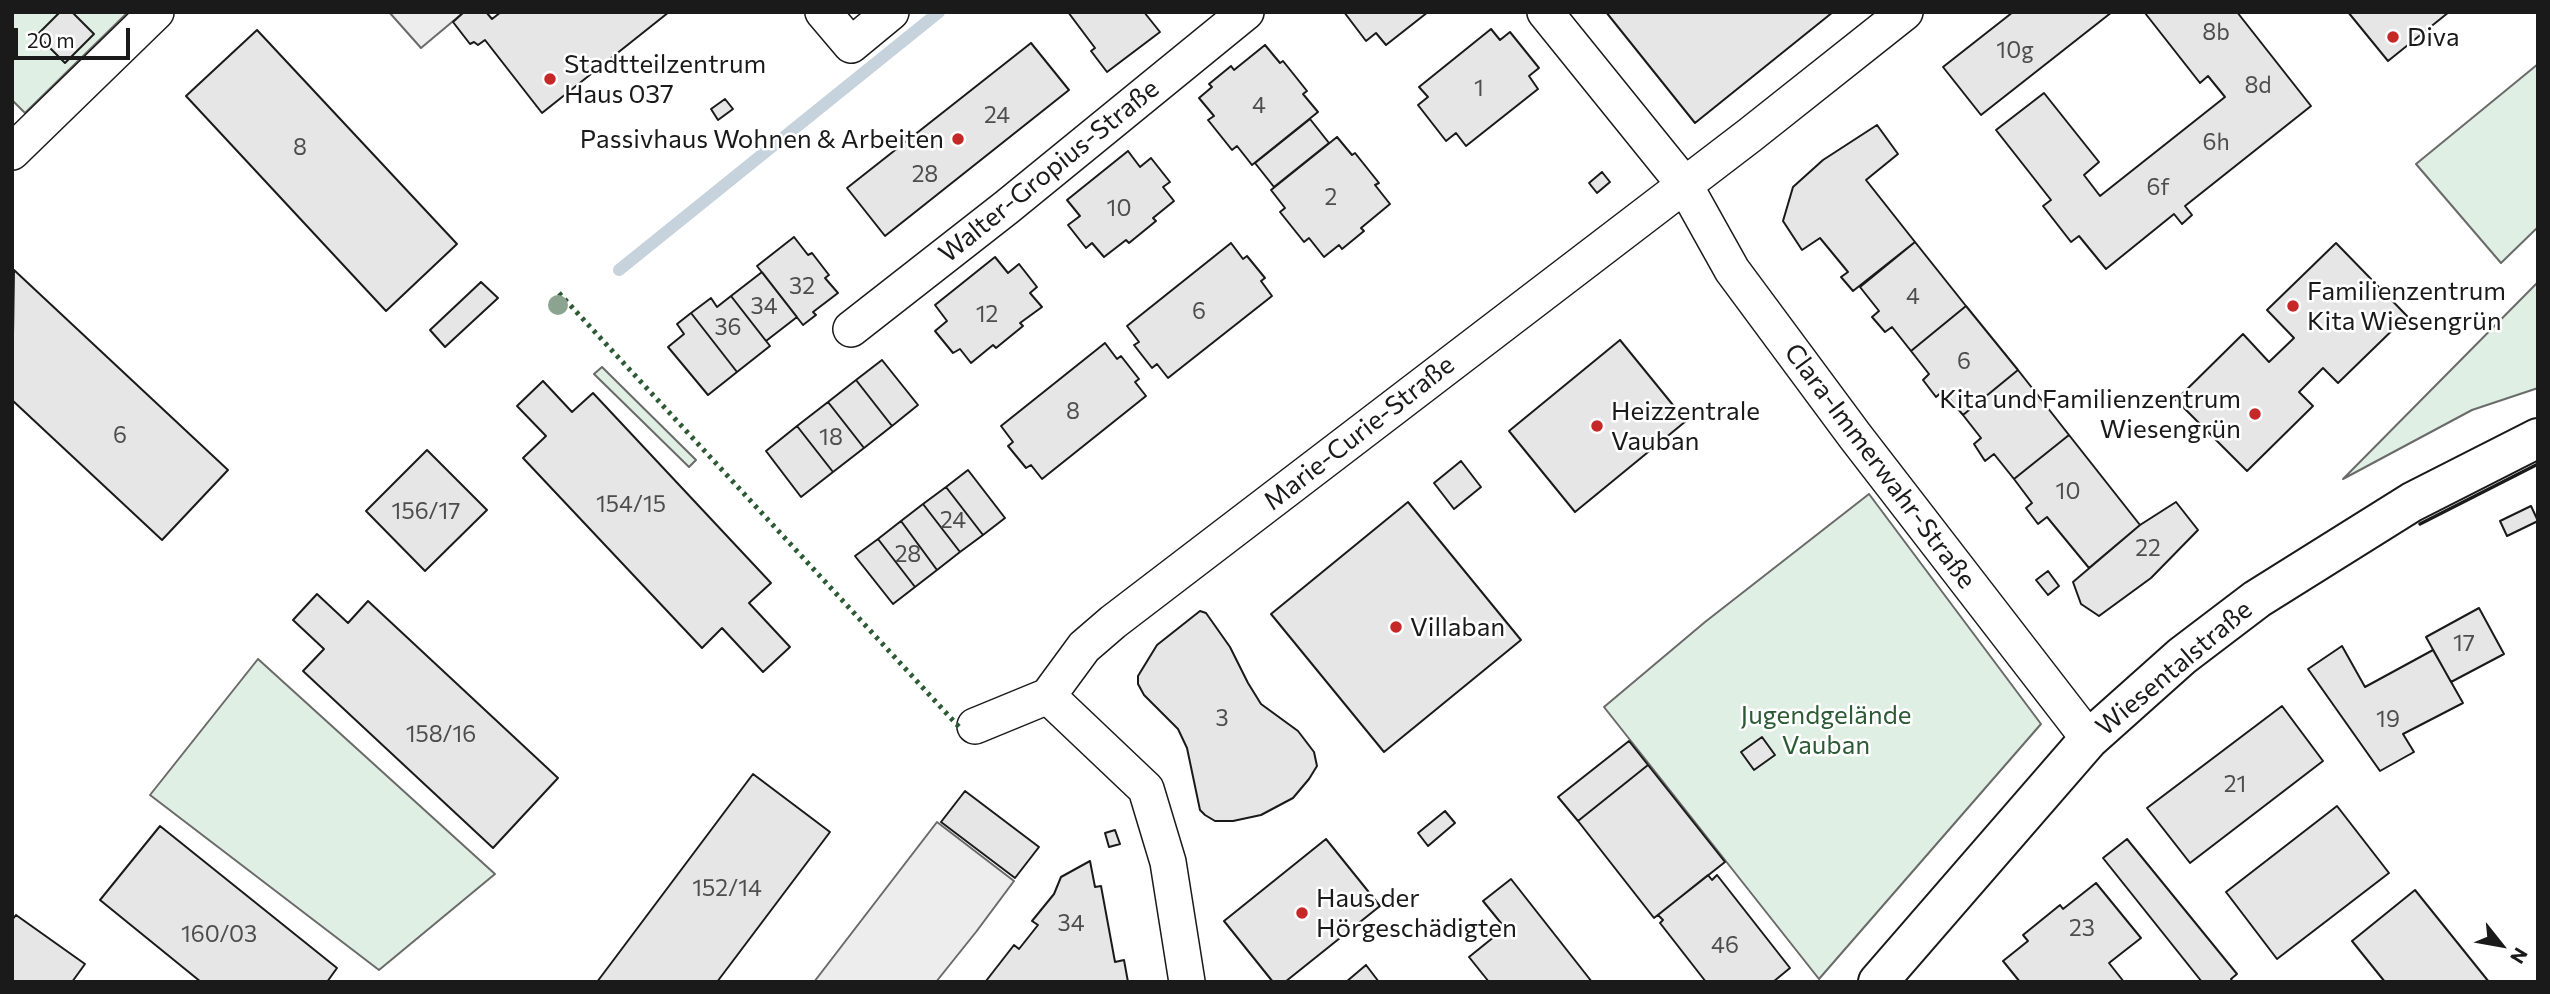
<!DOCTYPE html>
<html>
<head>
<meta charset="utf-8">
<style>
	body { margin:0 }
	#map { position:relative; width:2550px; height:994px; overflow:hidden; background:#fff; font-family:Commissioner,sans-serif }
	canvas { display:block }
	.frame { position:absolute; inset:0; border:14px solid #1a1a1a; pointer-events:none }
	.north { position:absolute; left:2466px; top:910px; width:70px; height:70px; -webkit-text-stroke:5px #fff; paint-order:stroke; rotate:121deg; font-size:19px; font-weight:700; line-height:28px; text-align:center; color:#1a1a1a }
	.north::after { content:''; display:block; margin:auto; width:24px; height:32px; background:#1a1a1a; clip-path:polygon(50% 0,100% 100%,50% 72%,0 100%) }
	.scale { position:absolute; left:14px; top:28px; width:116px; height:32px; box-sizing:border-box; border:4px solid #1a1a1a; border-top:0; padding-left:9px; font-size:21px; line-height:24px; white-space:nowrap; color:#1a1a1a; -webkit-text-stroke:5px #fff; paint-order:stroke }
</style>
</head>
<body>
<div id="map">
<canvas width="2550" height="994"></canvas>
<div class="frame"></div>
<div class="north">N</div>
<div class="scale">20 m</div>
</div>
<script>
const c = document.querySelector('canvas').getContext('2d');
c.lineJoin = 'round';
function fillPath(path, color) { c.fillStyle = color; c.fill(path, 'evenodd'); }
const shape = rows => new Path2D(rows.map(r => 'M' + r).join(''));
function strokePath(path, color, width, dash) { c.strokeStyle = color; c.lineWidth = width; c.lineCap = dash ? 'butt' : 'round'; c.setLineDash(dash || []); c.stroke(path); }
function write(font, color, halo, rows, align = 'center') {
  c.font = font + ' Commissioner,sans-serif'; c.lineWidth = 5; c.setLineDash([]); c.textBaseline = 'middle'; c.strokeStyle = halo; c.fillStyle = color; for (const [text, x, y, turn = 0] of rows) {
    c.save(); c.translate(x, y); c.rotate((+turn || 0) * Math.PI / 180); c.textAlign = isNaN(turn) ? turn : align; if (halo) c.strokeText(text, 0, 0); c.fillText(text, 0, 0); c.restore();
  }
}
const green = shape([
	[12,12,128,12,25,113,12,100,12,12],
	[2538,64,2538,227,2501,263,2416,164,2538,64],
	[2538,282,2538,388,2472,410,2343,479,2538,282],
	[602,367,696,460,689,467,594,374,602,367],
	[1869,494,2041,724,1819,979,1604,707,1705,622,1869,494],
	[258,659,495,874,379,970,150,795,258,659]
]);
fillPath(green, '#e0efe3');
strokePath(green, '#6a6a6a', 2);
const parking = shape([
	[389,12,464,12,421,48,389,12],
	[937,822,1014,881,976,932,936,982,814,982,937,822]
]);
fillPath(parking, '#ededed');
strokePath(parking, '#6a6a6a', 2);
strokePath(shape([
	[619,270,939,12]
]), '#c6d2dc', 12);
const building = shape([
	[60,12,72,12,94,34,65,63,37,35,60,12],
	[464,12,486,12,492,19,501,12,669,12,542,113,485,40,478,45,474,42,470,44,453,22,464,12],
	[1068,12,1144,12,1160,32,1107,72,1091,51,1095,48,1068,12],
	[1344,12,1428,12,1386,45,1376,33,1366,41,1344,12],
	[1606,12,1833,12,1695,123,1606,12],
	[2013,12,2112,12,1981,115,1943,67,2013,12],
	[2237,12,2311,106,2185,206,2192,215,2182,224,2174,214,2106,269,2079,236,2071,242,2043,206,2051,200,1996,130,2044,93,2099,162,2084,175,2100,196,2225,97,2208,76,2200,83,2145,13,2237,12],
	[2348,12,2449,12,2388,61,2348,12],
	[1491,29,1500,40,1510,32,1539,68,1529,76,1538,89,1466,146,1456,133,1446,141,1418,105,1428,97,1419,87,1491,29],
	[257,30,457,244,386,311,186,96,257,30],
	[1031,43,1069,90,885,236,847,188,1031,43],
	[1265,45,1280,63,1283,61,1307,91,1303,94,1318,112,1252,165,1237,146,1232,150,1208,120,1214,116,1199,98,1212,87,1209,84,1231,66,1234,70,1265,45],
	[725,99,733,109,718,120,711,109,725,99],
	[1310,119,1329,143,1274,187,1255,163,1310,119],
	[1877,125,1898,154,1866,180,1915,242,1853,291,1841,277,1848,272,1820,238,1802,250,1783,221,1793,187,1823,160,1877,125],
	[1337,137,1352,155,1355,153,1379,183,1375,185,1390,204,1361,228,1364,231,1342,249,1339,245,1324,257,1309,238,1304,242,1280,212,1285,208,1271,190,1337,137],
	[1128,151,1140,167,1151,158,1170,182,1163,187,1174,201,1153,218,1156,221,1129,243,1126,240,1104,257,1092,243,1086,248,1068,225,1080,216,1067,200,1128,151],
	[1602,172,1610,182,1597,193,1589,183,1602,172],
	[794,237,808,255,812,253,829,275,825,278,838,293,813,312,816,315,803,325,757,266,794,237],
	[1915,242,1966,306,1911,351,1892,327,1885,332,1872,317,1879,311,1860,287,1915,242],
	[1231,243,1243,259,1247,256,1265,278,1261,281,1272,296,1168,378,1157,364,1152,368,1134,345,1139,342,1127,326,1231,243],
	[2336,243,2407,316,2338,383,2323,368,2299,392,2313,406,2247,471,2176,400,2243,334,2269,362,2294,338,2267,310,2336,243],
	[995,257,1008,273,1019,264,1037,287,1030,293,1042,307,1020,323,1023,326,996,348,993,345,971,363,960,349,953,353,935,331,947,321,935,305,995,257],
	[14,270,228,470,162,540,12,400,14,270],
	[762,272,797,317,766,341,731,296,762,272],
	[481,282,498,298,445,347,430,330,481,282],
	[731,296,770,346,737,372,691,313,711,298,717,307,731,296],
	[1966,306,2018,370,1963,415,1943,391,1936,397,1923,380,1929,374,1911,351,1966,306],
	[691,313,737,372,708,395,668,347,684,334,677,324,691,313],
	[1620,340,1686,421,1575,512,1509,431,1620,340],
	[1105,343,1117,359,1121,356,1139,379,1135,382,1146,396,1042,479,1031,465,1026,468,1008,446,1013,442,1001,426,1105,343],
	[882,360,918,405,892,426,856,380,882,360],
	[2018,370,2069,435,2014,479,1994,454,1985,461,1974,444,1981,438,1963,415,2018,370],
	[856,380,892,426,864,448,828,402,856,380],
	[543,381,572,412,593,393,771,583,749,603,790,647,763,672,722,628,702,648,523,458,546,436,517,406,543,381],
	[828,402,864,448,833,472,797,426,828,402],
	[797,426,833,472,801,497,766,451,797,426],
	[2069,435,2140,525,2089,568,2047,517,2038,524,2026,508,2032,503,2014,479,2069,435],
	[427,450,487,510,425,571,366,511,427,450],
	[1461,461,1481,487,1454,509,1434,483,1461,461],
	[968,470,1005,518,983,535,946,487,968,470],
	[946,487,983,535,960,552,923,504,946,487],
	[1408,502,1521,640,1384,752,1271,614,1408,502],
	[2176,502,2198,530,2151,578,2099,616,2081,604,2073,582,2140,525,2176,502],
	[923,504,960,552,937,570,901,521,923,504],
	[2531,506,2538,521,2507,536,2500,521,2531,506],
	[901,521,937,570,915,587,878,539,901,521],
	[878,539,915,587,893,604,855,556,878,539],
	[2048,571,2059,586,2048,595,2036,580,2048,571],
	[317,594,348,623,368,601,558,778,493,848,303,671,324,649,293,620,317,594],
	[2479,608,2504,654,2451,682,2426,637,2479,608],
	[1200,611,1206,613,1230,647,1248,683,1261,704,1298,731,1314,752,1317,766,1309,779,1293,798,1261,815,1233,821,1215,821,1205,815,1200,810,1187,748,1178,729,1144,695,1138,684,1138,676,1157,645,1200,611],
	[2342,646,2365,687,2433,650,2463,703,2403,734,2414,752,2380,771,2308,669,2342,646],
	[2282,706,2323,761,2190,863,2147,808,2282,706],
	[1762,737,1775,755,1754,770,1741,752,1762,737],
	[1629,741,1648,765,1578,821,1558,797,1629,741],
	[1648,765,1725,862,1654,918,1578,821,1648,765],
	[753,774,830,832,717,982,597,982,753,774],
	[965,791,1039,847,1015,878,941,822,965,791],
	[2337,806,2389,873,2277,959,2226,892,2337,806],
	[1445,811,1455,823,1428,846,1418,833,1445,811],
	[160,826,337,968,327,982,201,982,100,900,160,826],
	[1115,830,1120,844,1109,847,1105,833,1115,830],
	[1326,839,1380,906,1285,982,1273,982,1224,921,1326,839],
	[2127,839,2237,974,2231,979,2233,982,2202,982,2103,858,2127,839],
	[1090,861,1095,887,1101,886,1115,962,1124,960,1128,982,986,981,1014,945,1019,949,1038,925,1032,921,1054,894,1061,877,1090,861],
	[1708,875,1712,880,1717,875,1790,968,1773,982,1706,982,1660,923,1663,920,1658,915,1708,875],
	[1511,879,1592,982,1489,982,1469,957,1505,928,1483,901,1511,879],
	[2096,883,2141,938,2109,963,2124,982,2020,982,2003,961,2028,941,2023,935,2060,905,2063,909,2096,883],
	[2415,890,2489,982,2385,982,2352,941,2415,890],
	[16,915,85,964,72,982,12,982,12,920,16,915],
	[1366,965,1379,982,1346,982,1366,965]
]);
fillPath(building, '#e6e6e6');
strokePath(building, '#1a1a1a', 2);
const minor = shape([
	[823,12,851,45,891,12],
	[1545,12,1684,184,1732,270,1855,436,2089,739],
	[12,152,156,12],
	[851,329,1007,207,1246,12],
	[1048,696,1146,789,1168,862,1187,982],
	[975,726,1048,696,1084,647,1113,622,1750,135,1905,12]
]);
const secondary = shape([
	[1878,982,2089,739,2182,656,2257,599,2412,502,2538,438]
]);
strokePath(minor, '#1a1a1a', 38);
strokePath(secondary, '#1a1a1a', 42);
strokePath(minor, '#fff', 35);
strokePath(secondary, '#fff', 38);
strokePath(shape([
	[559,293,960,728]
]), '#2b5a34', 5, [3.5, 5]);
strokePath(shape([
	[2420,524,2538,464]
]), '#1a1a1a', 3.5);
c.fillStyle = '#8aa48f';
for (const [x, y] of [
	[558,305]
]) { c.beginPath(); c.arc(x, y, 10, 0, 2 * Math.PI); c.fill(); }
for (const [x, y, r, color] of [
	[2393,37,7,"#c62828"],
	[550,79,7,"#c62828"],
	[958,139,7,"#c62828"],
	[2293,306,7,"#c62828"],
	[2255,414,7,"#c62828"],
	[1597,426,7,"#c62828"],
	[1396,627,7,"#c62828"],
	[1302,913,7,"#c62828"]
]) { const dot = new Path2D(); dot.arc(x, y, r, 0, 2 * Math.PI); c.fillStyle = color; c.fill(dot); strokePath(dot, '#fff', 2.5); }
write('23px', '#4d4d4d', null, [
	["8b",2216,32],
	["10g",2015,50],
	["8d",2258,85],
	["1",1479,88],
	["4",1259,105],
	["24",997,115],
	["6h",2216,142],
	["8",300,147],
	["28",925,174],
	["6f",2158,187],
	["2",1331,197],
	["10",1119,208],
	["32",802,286],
	["4",1913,296],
	["34",764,306],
	["6",1199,311],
	["12",987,314],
	["36",728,327],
	["6",1964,361],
	["8",1073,411],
	["6",120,435],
	["18",831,437],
	["10",2068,491],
	["154/15",631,504],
	["156/17",426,511],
	["24",953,520],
	["22",2148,548],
	["28",908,554],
	["17",2464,643],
	["3",1222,718],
	["19",2388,719],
	["158/16",441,734],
	["21",2235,784],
	["152/14",727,888],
	["34",1071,923],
	["23",2082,928],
	["160/03",219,934],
	["46",1725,945]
]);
write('26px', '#1a1a1a', '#fff', [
	["Diva",2407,37],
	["Stadtteilzentrum",564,64],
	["Haus 037",564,94],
	["Passivhaus Wohnen & Arbeiten",944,139,"right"],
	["Familienzentrum",2307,291],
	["Kita Wiesengrün",2307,321],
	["Kita und Familienzentrum",2241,399,"right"],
	["Wiesengrün",2241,429,"right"],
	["Heizzentrale",1611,411],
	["Vauban",1611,441],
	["Villaban",1410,627],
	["Haus der",1316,898],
	["Hörgeschädigten",1316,928]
], 'left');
write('26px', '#1a1a1a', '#fff', [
	["Walter-Gropius-Straße",1049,171,-39],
	["Marie-Curie-Straße",1359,433,-38],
	["Clara-Immerwahr-Straße",1880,466,53],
	["Wiesentalstraße",2174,668,-40]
]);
write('26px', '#2b5a34', '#fff', [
	["Jugendgelände",1826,715],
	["Vauban",1826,745]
]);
</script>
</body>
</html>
